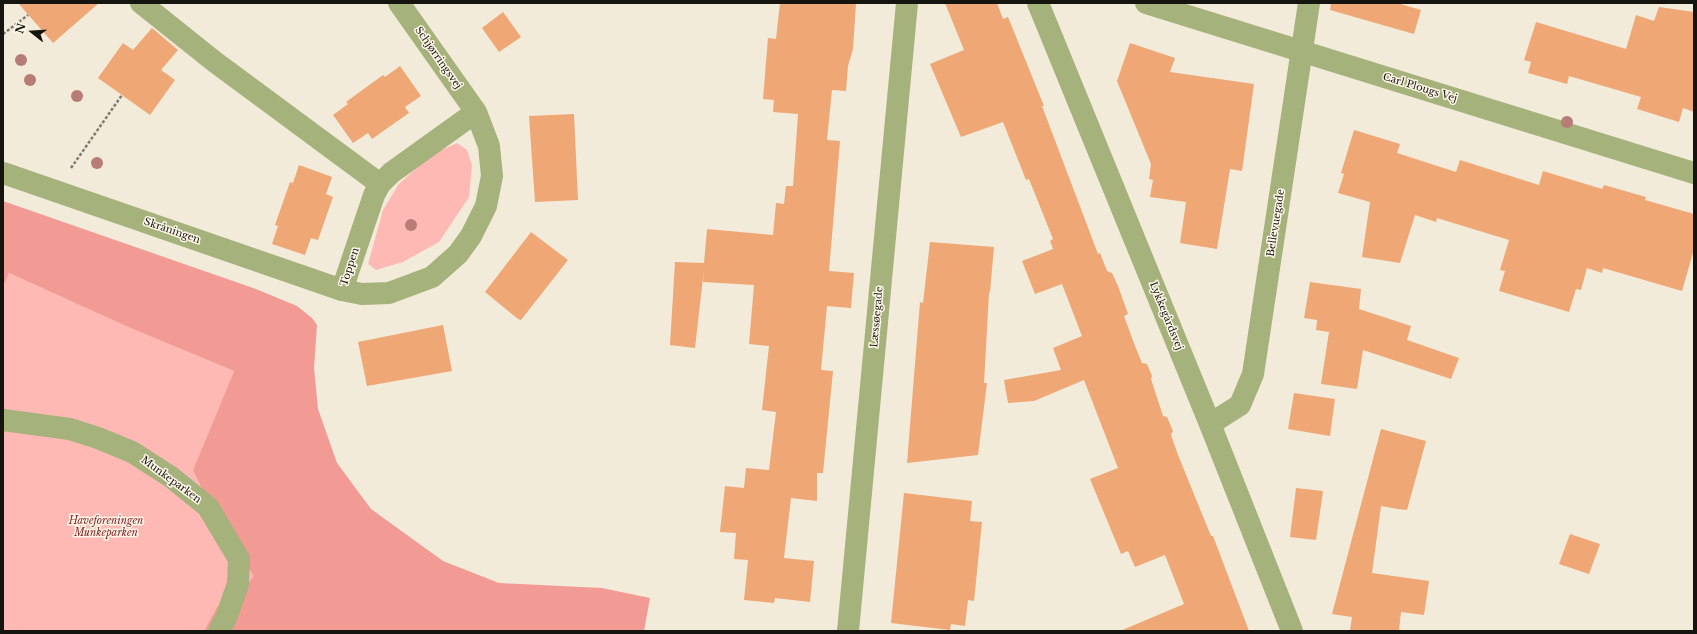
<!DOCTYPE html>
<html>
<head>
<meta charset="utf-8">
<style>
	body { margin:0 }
	#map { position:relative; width:1697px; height:634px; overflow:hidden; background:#f3ebda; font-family:"Libre Baskerville",serif }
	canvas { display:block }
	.frame { position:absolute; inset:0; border:4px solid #16140e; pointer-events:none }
	.north { position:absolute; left:12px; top:12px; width:40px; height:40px; -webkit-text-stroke:3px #fff8ea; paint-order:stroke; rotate:287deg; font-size:11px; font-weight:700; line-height:16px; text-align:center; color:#16140e }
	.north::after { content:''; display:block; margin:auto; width:14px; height:18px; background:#16140e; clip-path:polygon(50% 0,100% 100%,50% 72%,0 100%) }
</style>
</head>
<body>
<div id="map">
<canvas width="1697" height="634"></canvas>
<div class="frame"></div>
<div class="north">N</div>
</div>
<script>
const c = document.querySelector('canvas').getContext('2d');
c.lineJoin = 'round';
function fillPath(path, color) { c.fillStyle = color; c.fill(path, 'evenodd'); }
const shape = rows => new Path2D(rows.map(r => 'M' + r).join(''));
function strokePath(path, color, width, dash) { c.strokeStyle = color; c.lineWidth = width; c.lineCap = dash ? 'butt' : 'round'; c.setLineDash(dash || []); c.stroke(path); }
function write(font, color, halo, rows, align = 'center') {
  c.font = font + ' "Libre Baskerville",serif'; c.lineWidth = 3; c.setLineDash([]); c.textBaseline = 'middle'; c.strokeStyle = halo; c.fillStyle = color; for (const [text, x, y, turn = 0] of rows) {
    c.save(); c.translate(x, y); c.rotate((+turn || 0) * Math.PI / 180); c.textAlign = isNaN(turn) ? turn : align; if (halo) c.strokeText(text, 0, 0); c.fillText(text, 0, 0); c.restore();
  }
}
fillPath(shape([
	[457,143,467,150,472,165,469,197,439,242,403,262,376,270,368,264,383,210,398,185,423,162,439,151],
	[9,273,128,327,234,371,193,470,224,536,255,576,240,593,217,607,204,631,3,631,3,287]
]), '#feb9b4');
fillPath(shape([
	[3,201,256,289,297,306,312,318,317,325,314,368,318,409,337,463,371,509,443,561,499,583,602,588,650,598,644,631,204,631,217,607,240,593,254,576,224,536,193,470,234,371,128,327,9,273,3,287]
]), '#f29a94');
fillPath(shape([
	[18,3,99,3,53,43],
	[780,3,856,3,853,49,848,66,846,91,832,90,827,140,840,141,829,271,854,273,851,308,827,306,821,370,833,371,823,473,817,473,817,501,791,498,784,558,814,561,810,602,775,598,774,603,744,600,748,560,734,559,736,533,720,532,725,486,744,488,746,468,769,470,776,412,762,410,769,346,749,344,754,285,703,282,704,269,695,348,670,345,675,262,704,263,707,229,773,235,776,203,784,204,786,186,793,186,798,114,773,112,774,100,763,99,768,38,776,39],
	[945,3,997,3,1003,19,1008,17,1044,106,1042,106,1098,254,1100,253,1107,271,1112,273,1118,286,1128,314,1124,316,1135,346,1142,363,1147,364,1152,376,1151,379,1163,416,1167,417,1173,431,1171,435,1178,455,1211,536,1213,536,1249,631,1120,631,1184,604,1165,555,1135,567,1128,551,1121,554,1090,479,1118,468,1084,380,1034,401,1008,403,1004,380,1061,370,1053,348,1082,336,1062,284,1035,294,1022,261,1053,249,1050,241,1053,239,1029,179,1026,180,1003,122,961,137,930,64,964,50],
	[1331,3,1397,3,1421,10,1414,34,1330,10],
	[1659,7,1694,12,1694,112,1683,108,1679,122,1637,109,1641,97,1569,76,1567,84,1528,73,1531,62,1524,60,1536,22,1626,49,1636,15,1654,21],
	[503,12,521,37,499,52,482,28],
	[152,28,178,50,161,70,175,80,150,115,98,78,123,43,133,50],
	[1130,43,1175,58,1170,72,1254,84,1242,171,1230,169,1217,249,1180,243,1186,202,1150,197,1153,180,1149,179,1151,164,1117,81],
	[400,66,421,96,405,107,409,113,372,139,368,133,353,143,333,115,348,104,346,102,383,75,385,77],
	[574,114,578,200,535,202,529,116],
	[1354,130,1400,144,1397,153,1456,172,1460,160,1539,185,1543,171,1602,189,1604,185,1646,197,1645,200,1694,214,1694,249,1682,291,1603,268,1602,273,1587,268,1581,290,1576,289,1569,312,1499,291,1505,271,1500,270,1509,240,1437,218,1436,222,1415,215,1400,263,1362,257,1370,202,1338,193,1344,174,1341,173],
	[299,165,332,177,326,194,333,197,318,240,311,238,305,255,272,244,278,226,275,225,290,182,293,183],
	[531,232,568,260,521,320,518,319,485,292],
	[930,242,994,247,990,292,989,293,984,383,987,383,978,455,907,463,920,302,923,303],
	[1310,282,1361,289,1359,309,1411,326,1407,340,1459,358,1451,379,1363,350,1357,389,1321,384,1329,332,1316,330,1317,320,1304,318],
	[443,325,452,371,367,386,358,342],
	[1294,393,1335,399,1330,436,1288,429],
	[1381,429,1426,441,1407,510,1398,509,1398,506,1398,509,1381,506,1372,573,1429,581,1424,615,1401,612,1399,631,1350,631,1352,617,1332,614],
	[1296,488,1323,491,1316,540,1290,537],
	[904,493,972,501,970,521,982,522,974,601,968,600,965,626,951,624,950,630,891,623],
	[1570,534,1600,544,1589,574,1559,564]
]), '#eea775');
strokePath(shape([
	[3,34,28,15],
	[71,168,122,95]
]), '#7f7a6f', 2.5, [3, 2]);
strokePath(shape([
	[141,3,215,62,380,184],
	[399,3,476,112,489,146,492,176,486,206,471,236,458,254,432,277,389,293,362,294,342,290,374,195,380,184,391,173,476,112],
	[1038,3,1210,424,1292,631],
	[1146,3,1694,173],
	[3,173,342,290],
	[3,420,70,429,98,438,132,452,171,477,208,507,239,559,238,584,226,618,219,631],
	[1210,424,1240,405,1253,374,1309,3],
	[848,631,907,3]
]), '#a6b27c', 22);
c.fillStyle = '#b77c75';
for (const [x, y] of [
	[21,60],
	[30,80],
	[77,96],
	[1567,122],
	[97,163],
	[411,225]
]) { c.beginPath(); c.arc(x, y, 6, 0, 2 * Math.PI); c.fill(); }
write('10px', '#16140e', '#fff8ea', [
	["Schjørringsvej",438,58,55],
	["Carl Plougs Vej",1420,88,17],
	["Bellevuegade",1276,223,-81],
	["Skråningen",172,231,19],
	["Toppen",350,267,-72],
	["Lykkegårdsvej",1166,316,68],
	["Læssøegade",877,317,-85],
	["Munkeparken",171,480,36]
]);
write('italic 10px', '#862123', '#fff8ea', [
	["Haveforeningen",106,521],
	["Munkeparken",106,533]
]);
</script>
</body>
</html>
